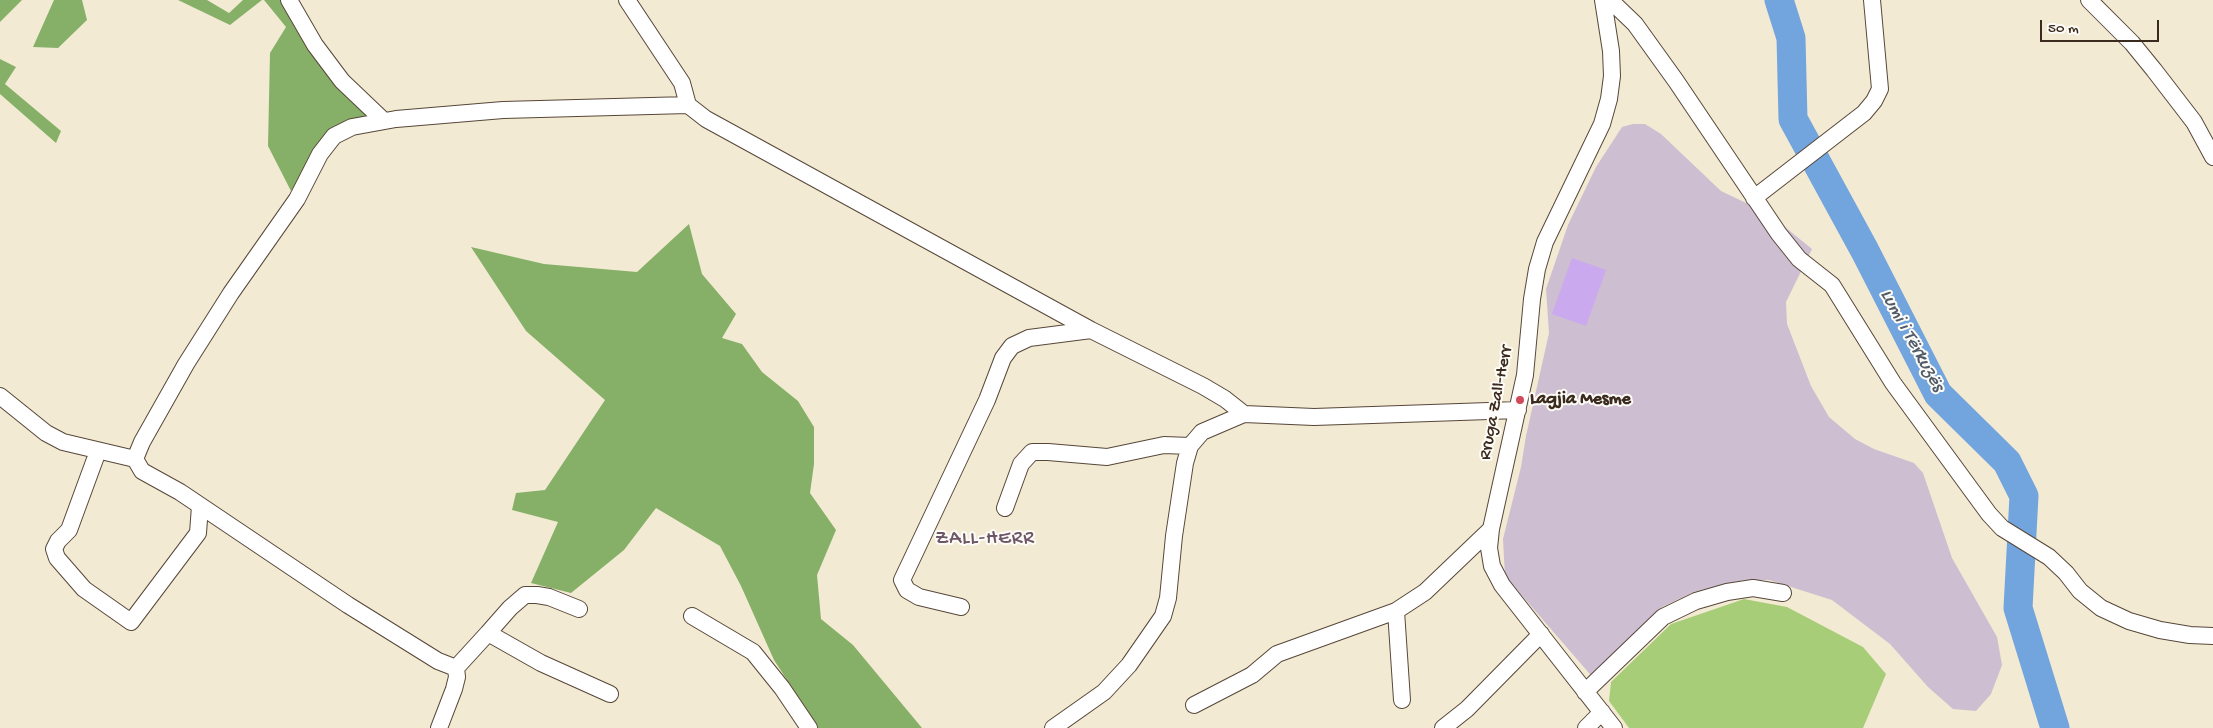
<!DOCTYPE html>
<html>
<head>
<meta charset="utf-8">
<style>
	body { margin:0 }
	#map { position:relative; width:2213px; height:728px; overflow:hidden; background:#f3ead3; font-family:"Gochi Hand",sans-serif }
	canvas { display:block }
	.scale { position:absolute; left:2040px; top:20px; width:119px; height:22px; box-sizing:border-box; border:2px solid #3b2a1e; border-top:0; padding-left:6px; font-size:15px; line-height:18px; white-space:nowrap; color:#3b2a1e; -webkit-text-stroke:4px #fdfcf7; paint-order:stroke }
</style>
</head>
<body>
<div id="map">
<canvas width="2213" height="728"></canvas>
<div class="scale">50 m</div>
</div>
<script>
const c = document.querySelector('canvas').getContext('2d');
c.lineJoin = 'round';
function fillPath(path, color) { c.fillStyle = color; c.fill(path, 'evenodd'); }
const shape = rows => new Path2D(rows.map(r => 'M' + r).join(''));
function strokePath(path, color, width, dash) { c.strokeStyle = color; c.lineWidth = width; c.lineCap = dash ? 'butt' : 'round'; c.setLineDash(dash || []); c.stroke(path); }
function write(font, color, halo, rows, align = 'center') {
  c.font = font + ' "Gochi Hand",sans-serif'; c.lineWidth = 4; c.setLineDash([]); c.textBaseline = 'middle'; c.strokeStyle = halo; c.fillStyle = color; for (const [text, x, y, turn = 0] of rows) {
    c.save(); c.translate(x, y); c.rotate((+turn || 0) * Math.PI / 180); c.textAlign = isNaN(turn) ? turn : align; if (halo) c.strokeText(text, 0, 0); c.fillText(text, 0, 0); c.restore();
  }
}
fillPath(shape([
	[1633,124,1645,124,1661,134,1721,191,1769,214,1812,249,1786,302,1787,324,1811,386,1829,417,1855,439,1874,449,1914,463,1923,473,1952,558,1997,637,2002,665,1991,694,1976,711,1953,709,1928,687,1890,644,1832,600,1769,580,1745,580,1724,584,1694,592,1662,607,1595,680,1505,576,1503,539,1521,467,1526,436,1549,333,1546,289,1568,225,1596,167,1622,127]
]), '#cebed1');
fillPath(shape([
	[1744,599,1787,607,1863,647,1886,674,1863,728,1629,728,1609,701,1611,682,1671,624]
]), '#a8cd78');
fillPath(shape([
	[0,0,22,0,0,22],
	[54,0,82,0,87,20,58,48,33,47],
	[178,0,207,0,229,13,243,0,262,0,230,25],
	[264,0,283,0,369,116,332,128,291,191,268,146,270,53,286,27],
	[0,59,16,67,5,84,61,131,56,143,0,94],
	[689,224,702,274,736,314,722,338,742,344,762,372,798,401,814,427,814,464,810,493,836,530,817,575,821,619,853,645,922,728,818,728,774,660,741,586,720,546,656,508,624,550,571,593,531,583,558,522,512,510,516,493,545,490,605,400,526,331,471,247,544,264,637,272]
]), '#86b068');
strokePath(shape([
	[1779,0,1791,38,1793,119,1865,251,1938,394,2007,462,2024,496,2018,608,2055,728]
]), '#72a4dd', 29);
fillPath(shape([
	[1572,258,1606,270,1586,326,1552,314]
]), '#caa9ee');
const minor = shape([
	[289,0,315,45,342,81,384,121],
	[627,0,682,83,688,105,706,119,1091,330,1203,386,1225,399,1244,414,1314,417,1518,410],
	[1603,0,1611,51,1612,76,1609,99,1602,124,1545,242,1537,269,1532,299,1525,375,1491,529,1489,548,1492,566,1502,585,1614,728],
	[1610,0,1635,24,1676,81,1779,234,1799,259,1832,285,1893,383,1989,514,2002,528,2049,557,2066,573,2080,591,2101,608,2129,621,2160,630,2190,635,2213,636],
	[2089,0,2132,43,2154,70,2194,122,2213,157],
	[1754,198,1864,113,1874,101,1880,89,1872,0],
	[0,396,46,433,63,442,135,459],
	[98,451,69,530,58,541,54,549,57,558,84,589,131,622,198,533,200,506],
	[1005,508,1021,464,1032,452,1048,452,1107,457,1164,445,1190,446],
	[961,607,919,597,907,590,902,580,987,400,1003,358,1012,346,1029,338,1091,330],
	[1396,611,1402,700],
	[692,616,753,652,782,688,809,728],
	[488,633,510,608,525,595,537,595,549,597,579,609],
	[1585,692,1663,617,1696,601,1727,592,1753,588,1783,593],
	[610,694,541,663,488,633,456,668,438,661,348,605,180,492,142,471,135,459,142,442,186,364,231,293,297,199,320,154,334,136,352,127,396,119,503,110,688,105],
	[1194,705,1252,675,1277,654,1396,611,1425,592,1491,529],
	[439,728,454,689,457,677,456,668],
	[1053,728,1104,692,1129,665,1163,616,1168,598,1174,536,1185,463,1190,446,1202,432,1244,414],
	[1443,728,1467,709,1541,634],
	[1586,728,1602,712]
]);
strokePath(minor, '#574739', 18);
strokePath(minor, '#fff', 16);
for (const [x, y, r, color] of [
	[1520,400,5,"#d1495b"]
]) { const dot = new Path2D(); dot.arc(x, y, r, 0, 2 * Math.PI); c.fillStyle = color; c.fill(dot); strokePath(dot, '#fdfcf7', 2); }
write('bold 18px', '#3b2a1e', '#fdfcf7', [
	["Lagjia Mesme",1530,400]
], 'left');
write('18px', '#3b2a1e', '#fdfcf7', [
	["Rruga Zall-Herr",1497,403,-79]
]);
write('italic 19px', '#515b6a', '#fdfcf7', [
	["Lumi i Tërkuzës",1911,341,61]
]);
c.letterSpacing = '1px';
write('20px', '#6d5667', '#fdfcf7', [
	["ZALL-HERR",985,540]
]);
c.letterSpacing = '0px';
</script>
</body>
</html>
